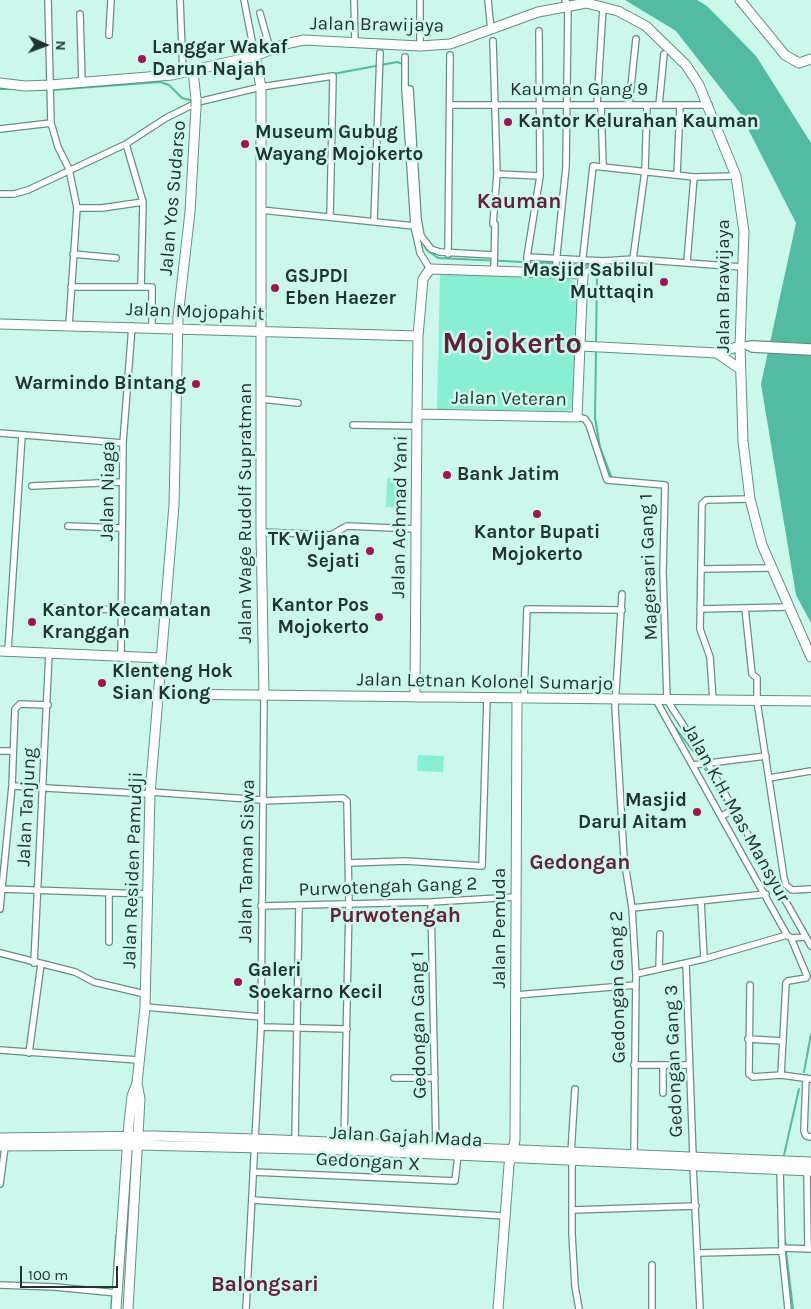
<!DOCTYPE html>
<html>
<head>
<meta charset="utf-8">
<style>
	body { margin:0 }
	#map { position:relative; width:811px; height:1309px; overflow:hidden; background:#cbf8ea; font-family:Karla,sans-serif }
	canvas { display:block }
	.north { position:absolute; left:20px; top:20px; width:50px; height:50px; -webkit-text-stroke:4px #cbf8ea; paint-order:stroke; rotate:92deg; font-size:14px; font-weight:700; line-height:20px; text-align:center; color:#22342f }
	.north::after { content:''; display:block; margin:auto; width:18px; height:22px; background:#22342f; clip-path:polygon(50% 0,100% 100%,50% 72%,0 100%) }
	.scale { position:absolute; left:20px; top:1266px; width:98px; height:22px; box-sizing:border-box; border:2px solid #22342f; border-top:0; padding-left:6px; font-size:15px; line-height:18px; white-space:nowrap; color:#22342f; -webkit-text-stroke:4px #cbf8ea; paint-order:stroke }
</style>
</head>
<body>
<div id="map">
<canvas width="811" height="1309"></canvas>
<div class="north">N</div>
<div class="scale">100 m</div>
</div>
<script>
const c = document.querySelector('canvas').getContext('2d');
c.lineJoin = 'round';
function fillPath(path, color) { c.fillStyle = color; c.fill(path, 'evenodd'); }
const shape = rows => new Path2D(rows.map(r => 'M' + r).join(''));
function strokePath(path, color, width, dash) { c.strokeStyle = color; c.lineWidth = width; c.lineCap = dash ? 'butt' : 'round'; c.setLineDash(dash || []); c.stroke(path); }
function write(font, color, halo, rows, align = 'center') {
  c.font = font + ' Karla,sans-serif'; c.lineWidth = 5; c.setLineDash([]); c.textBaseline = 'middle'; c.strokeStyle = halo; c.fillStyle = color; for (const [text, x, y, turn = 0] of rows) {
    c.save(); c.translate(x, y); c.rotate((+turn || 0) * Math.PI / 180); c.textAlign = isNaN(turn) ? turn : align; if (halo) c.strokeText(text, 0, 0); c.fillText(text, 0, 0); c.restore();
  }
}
fillPath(shape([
	[440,273,570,279,579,285,575,408,567,411,437,409],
	[387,478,402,478,401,508,386,507],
	[418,755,444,756,443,772,417,771]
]), '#88efd3');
fillPath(shape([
	[625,0,697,0,707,6,756,56,811,143,811,623,796,595,761,384,796,223,740,113,676,31]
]), '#52bba1');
strokePath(shape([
	[333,74,397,62,403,64],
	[0,89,15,89],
	[35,90,48,90],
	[52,90,160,82,169,85,182,98,193,101],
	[423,243,427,250,438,258,588,265,590,267],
	[593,271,597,275,596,344],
	[596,349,595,418,600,447,612,479],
	[662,502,662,487],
	[661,584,661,612],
	[671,722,699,759,740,827],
	[804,1072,811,1034],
	[784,1155,799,1089],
	[784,1236,786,1246],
	[786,1251,793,1309],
	[113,1288,116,1235],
	[111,1309,112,1296]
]), '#52bba1', 2);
const street = shape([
	[48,0,51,123,58,147,69,169,77,208,69,325],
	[180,0,183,73],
	[244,0,255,56],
	[354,0,355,43],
	[420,0,420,46],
	[488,0,491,30],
	[260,13,270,49],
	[80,14,82,82],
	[109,35,111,0],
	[493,41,497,174,493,224,495,224,494,271],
	[405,57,405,89,414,226,420,253,430,269],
	[405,89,410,89,418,219,421,236,431,249,440,252,494,255],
	[450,105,709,105],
	[597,105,603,7],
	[601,105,603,165],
	[629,105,636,39],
	[659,105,664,54],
	[0,129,51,123],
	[126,144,143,202,141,287],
	[497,174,540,176],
	[677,175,680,105],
	[0,194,14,194,28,190,126,144,166,118,198,102,261,87,333,76,330,217],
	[77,208,102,208,143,202],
	[261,210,414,226],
	[374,221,380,53],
	[73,254,116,258],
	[448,254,450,55],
	[527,257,604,261,633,259,742,267],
	[633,259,645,171,647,105],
	[687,262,694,177],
	[527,272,527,257,540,176,539,31],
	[555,273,566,167,568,5,565,0],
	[581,274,593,166,694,177,736,176],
	[583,274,604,261],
	[71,287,152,287,152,327],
	[740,346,752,344,811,347],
	[746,346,752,349,811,352],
	[261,399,298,403],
	[577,417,585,419,589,425,607,480,665,485,663,573,667,700,707,762,811,946],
	[353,425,417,426],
	[0,433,123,443],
	[32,486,122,482],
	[68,526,122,528],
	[261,532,331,535,347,526,416,529],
	[701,569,772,568],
	[622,594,615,707,624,858,632,908,636,974,634,1155],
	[65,608,122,610],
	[745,608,752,674,757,678,757,701,784,878,786,885,792,890,811,889],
	[700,609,788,607],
	[8,651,22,435],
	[121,656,123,443,132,326],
	[524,698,527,609,622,610],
	[656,700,787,935,791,938,807,976,806,978,788,981,786,983,781,1075],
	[713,700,710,657,700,629,702,504,706,500,750,499],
	[0,751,13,751],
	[693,765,766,756],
	[769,778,811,771],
	[12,786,150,794],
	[151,792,263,800],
	[262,801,343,798,347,801,349,905,344,1142],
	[722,816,734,809],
	[349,863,405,861,482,866,487,698],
	[2,889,147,894],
	[701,901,704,959],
	[431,902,436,1147],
	[261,906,431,902,516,897],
	[632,908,766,894],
	[0,909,12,786,15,709,20,704,48,705],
	[791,938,806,937],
	[109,942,109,894],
	[0,953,75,972,94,982,145,994],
	[34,963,49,653],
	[686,964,693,1157],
	[659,969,660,934],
	[636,974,704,959,787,935],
	[750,985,749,1074,753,1077,781,1075,811,1079],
	[516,995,636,985],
	[145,1007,261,1017],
	[261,1027,347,1029],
	[748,1039,783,1041],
	[0,1050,138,1060],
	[29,1053,41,964],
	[634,1065,689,1065],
	[394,1078,435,1078],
	[806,1078,804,1131,806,1136,811,1137],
	[663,1093,663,1065],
	[295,1140,299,905],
	[571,1153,575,1089],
	[572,1160,572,1234,575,1286,579,1309],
	[693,1166,700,1309],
	[780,1169,782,1251,788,1309],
	[807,1171,808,1249],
	[253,1172,455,1181,458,1155],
	[0,1184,5,1147],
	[252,1200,505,1216],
	[572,1210,696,1206],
	[782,1248,811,1249],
	[698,1253,782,1251],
	[0,1285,55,1287,117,1293],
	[246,1309,261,1027,264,696],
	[652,1309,652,1265]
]);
const secondary = shape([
	[740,0,785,55,799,63,811,59],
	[255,56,261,87,261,532,264,696],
	[193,71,196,99],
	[0,83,25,86,50,85,172,75,255,56,285,44,304,40,420,46,450,44,538,12,586,3,618,11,646,26,686,65,699,85,736,176,744,232,740,346,743,441,750,499,762,545,811,657],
	[0,324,418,336],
	[581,346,717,353,740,346],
	[717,353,740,369],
	[0,651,161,658],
	[159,694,811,701],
	[415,697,416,551,416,529,417,414,418,336,423,279,430,269,583,274,577,417,417,414],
	[0,1138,154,1136,256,1139,811,1162],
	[0,1146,138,1145,345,1150,811,1171],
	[116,1309,129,1123,132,1096,137,1083,145,1007,150,794,174,505,178,317,190,212,196,107],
	[128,1309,140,1099,137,1083],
	[498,1309,509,1165,515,1140,517,698]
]);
strokePath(street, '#669083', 8);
strokePath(secondary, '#669083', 11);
strokePath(street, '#fff', 5.5);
strokePath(secondary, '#fff', 9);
const secondaryBridge = shape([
	[196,99,196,107]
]);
strokePath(secondaryBridge, '#669083', 11, []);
strokePath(secondaryBridge, '#fff', 9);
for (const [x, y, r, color] of [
	[142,59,5,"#a51352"],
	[508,122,5,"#a51352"],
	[245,144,5,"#a51352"],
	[664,282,5,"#a51352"],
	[275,288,5,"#a51352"],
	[196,384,5,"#a51352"],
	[447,475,5,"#a51352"],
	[537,514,5,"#a51352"],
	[370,551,5,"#a51352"],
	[379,617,5,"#a51352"],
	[32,622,5,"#a51352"],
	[102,683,5,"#a51352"],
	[697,812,5,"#a51352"],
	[238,982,5,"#a51352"]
]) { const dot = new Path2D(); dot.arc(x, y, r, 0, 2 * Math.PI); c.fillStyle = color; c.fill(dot); strokePath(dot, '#cbf8ea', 2); }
write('19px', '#22342f', '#cbf8ea', [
	["Jalan Brawijaya",377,25,1],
	["Kauman Gang 9",579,90],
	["Jalan Yos Sudarso",173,198,-85],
	["Jalan Brawijaya",724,286,-90],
	["Jalan Mojopahit",195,312,2],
	["Jalan Veteran",509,399,1],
	["Jalan Niaga",108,491,-89],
	["Jalan Wage Rudolf Supratman",246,513,-90],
	["Jalan Achmad Yani",400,517,-89],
	["Magersari Gang 1",649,567,-92],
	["Jalan Letnan Kolonel Sumarjo",485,682,1],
	["Jalan Tanjung",27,807,-87],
	["Jalan K.H. Mas Mansyur",736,813,61],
	["Jalan Taman Siswa",247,861,-89],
	["Jalan Residen Pamudji",133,870,-88],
	["Purwotengah Gang 2",388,887,-2],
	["Jalan Pemuda",500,928,-90],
	["Gedongan Gang 2",618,987,-91],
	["Gedongan Gang 1",419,1025,-91],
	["Gedongan Gang 3",674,1061,-92],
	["Jalan Gajah Mada",406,1137,3],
	["Gedongan X",368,1162,3]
]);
write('bold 19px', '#22342f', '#cbf8ea', [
	["Langgar Wakaf",152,48],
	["Darun Najah",152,70],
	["Kantor Kelurahan Kauman",518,122],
	["Museum Gubug",255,133],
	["Wayang Mojokerto",255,155],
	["Masjid Sabilul",654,271,"right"],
	["Muttaqin",654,293,"right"],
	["GSJPDI",285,277],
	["Eben Haezer",285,299],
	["Warmindo Bintang",186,384,"right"],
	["Bank Jatim",457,475],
	["Kantor Bupati",537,533,"center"],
	["Mojokerto",537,555,"center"],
	["TK Wijana",360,540,"right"],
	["Sejati",360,562,"right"],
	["Kantor Pos",369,606,"right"],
	["Mojokerto",369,628,"right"],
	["Kantor Kecamatan",42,611],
	["Kranggan",42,633],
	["Klenteng Hok",112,672],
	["Sian Kiong",112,694],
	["Masjid",687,801,"right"],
	["Darul Aitam",687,823,"right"],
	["Galeri",248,971],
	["Soekarno Kecil",248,993]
], 'left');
write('bold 21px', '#642137', '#cbf8ea', [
	["Kauman",519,202],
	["Gedongan",580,863],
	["Purwotengah",395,916],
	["Balongsari",265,1285]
]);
write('bold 29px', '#642137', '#cbf8ea', [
	["Mojokerto",512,345]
]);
</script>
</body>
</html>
